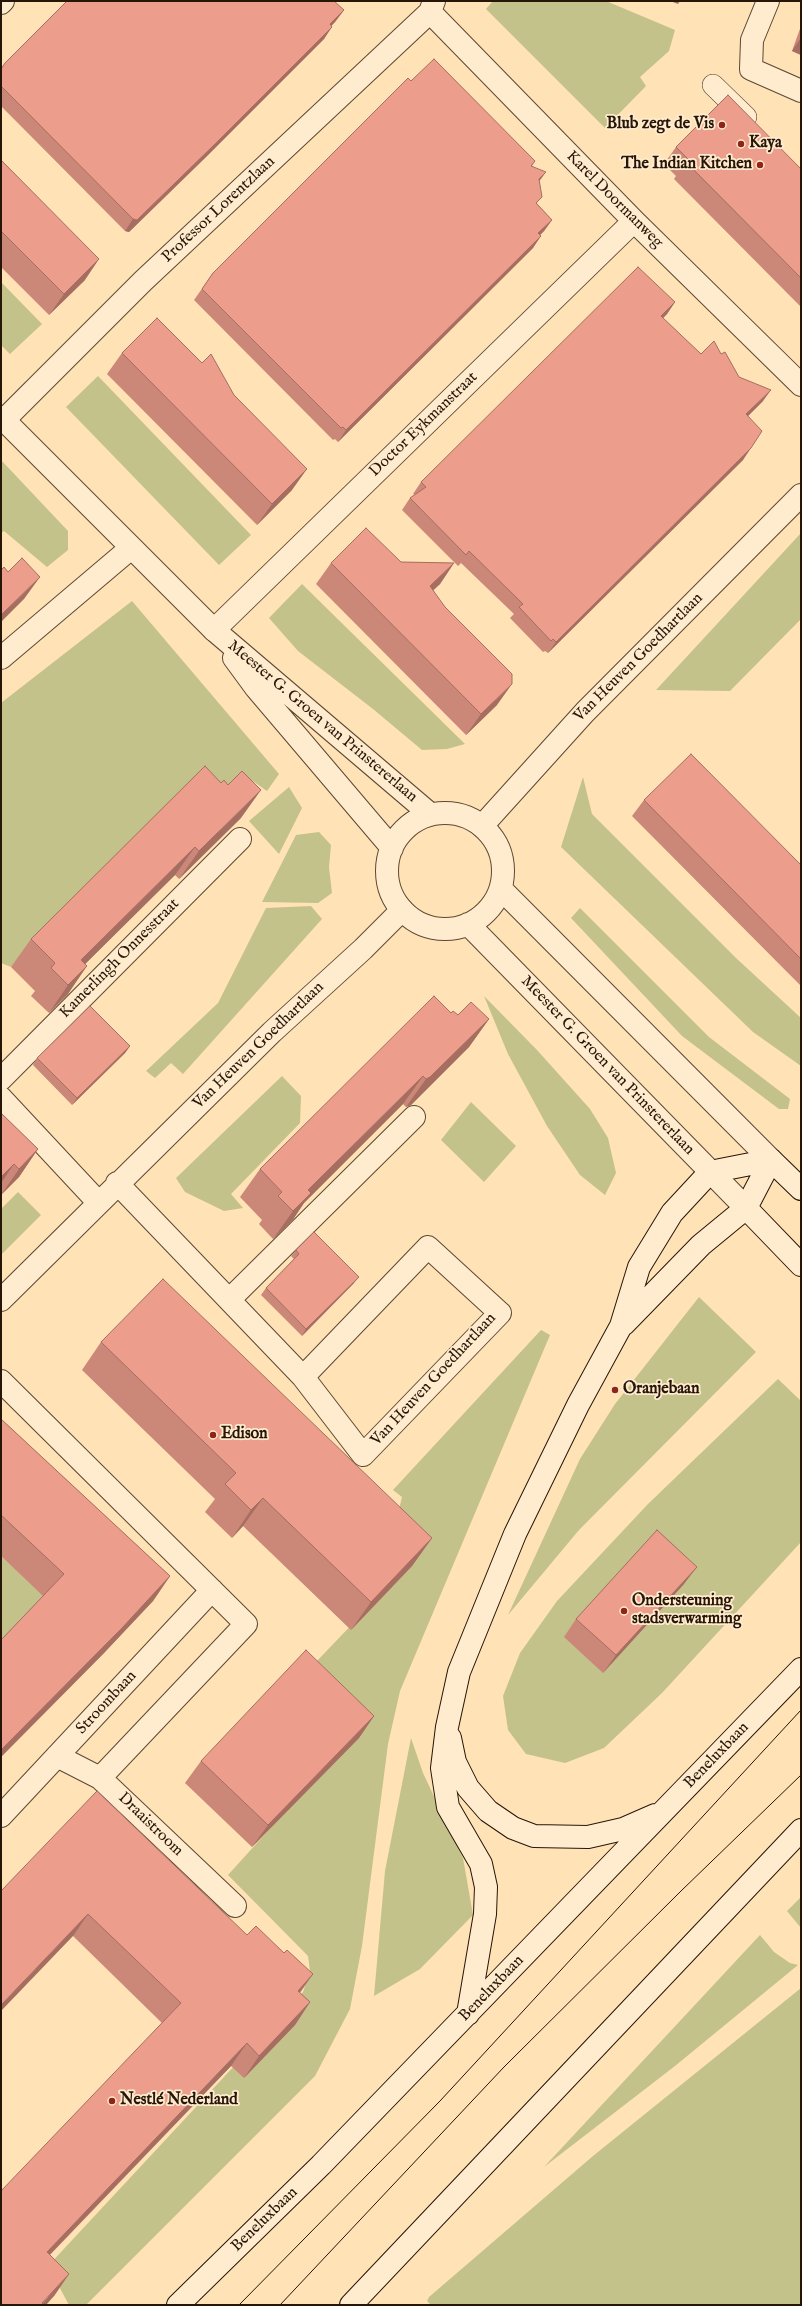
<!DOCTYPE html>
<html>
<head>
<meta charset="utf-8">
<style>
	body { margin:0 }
	#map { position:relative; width:802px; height:2306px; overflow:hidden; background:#ffe2b5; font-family:"IM FELL English",serif }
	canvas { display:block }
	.frame { position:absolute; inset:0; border:2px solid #271507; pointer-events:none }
</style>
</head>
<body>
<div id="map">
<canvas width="802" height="2306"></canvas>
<div class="frame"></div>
</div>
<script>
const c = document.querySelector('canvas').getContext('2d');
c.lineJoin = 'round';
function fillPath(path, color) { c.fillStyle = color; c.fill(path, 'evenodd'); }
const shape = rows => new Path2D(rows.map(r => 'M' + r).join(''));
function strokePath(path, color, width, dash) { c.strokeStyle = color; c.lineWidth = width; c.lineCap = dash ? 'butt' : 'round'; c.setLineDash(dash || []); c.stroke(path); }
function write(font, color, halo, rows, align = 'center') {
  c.font = font + ' "IM FELL English",serif'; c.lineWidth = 3.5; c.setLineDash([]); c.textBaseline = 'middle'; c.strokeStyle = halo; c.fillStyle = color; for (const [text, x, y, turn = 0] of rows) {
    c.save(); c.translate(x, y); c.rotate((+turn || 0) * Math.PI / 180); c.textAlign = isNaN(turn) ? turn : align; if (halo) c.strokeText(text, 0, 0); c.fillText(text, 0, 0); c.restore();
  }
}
fillPath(shape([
	[493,1,606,1,675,30,669,51,640,77,646,86,605,128,486,9],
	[1,282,42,324,10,354,1,345],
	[98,376,251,535,219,565,66,407],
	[1,460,68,531,68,550,47,567,4,531,1,533],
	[801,533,801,619,730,691,656,690],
	[302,584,465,744,447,749,422,750,373,709,298,651,269,618],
	[132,601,279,774,267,791,247,777,229,794,185,794,11,967,1,963,1,703],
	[583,777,592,814,736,958,801,1018,801,1066,753,1032,561,847],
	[289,787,302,808,279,854,249,821],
	[319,832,331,845,329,867,332,893,318,903,262,902,296,835],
	[311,906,322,919,183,1074,171,1063,155,1078,146,1071,218,1003,266,908],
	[580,908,709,1037,790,1099,788,1109,779,1109,682,1036,571,918],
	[484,996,537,1050,590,1109,608,1138,616,1173,605,1195,580,1175,547,1126,508,1054],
	[282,1076,301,1096,300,1123,231,1194,243,1208,224,1211,185,1192,176,1178],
	[471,1102,516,1146,484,1182,441,1140],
	[18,1192,41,1215,1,1255,1,1209],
	[699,1297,756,1352,579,1530,508,1615,580,1459,615,1404],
	[541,1330,550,1335,400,1691,388,1744,362,1946,350,2009,315,2076,86,2305,69,2305,48,2266,303,1992,310,1971,308,1956,228,1875,352,1738,295,1684,401,1573,397,1518,402,1497,393,1490],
	[778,1379,801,1401,801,1542,662,1693,604,1748,565,1763,526,1754,508,1730,503,1696,520,1653,557,1601,648,1504],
	[1,1556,47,1599,1,1647],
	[411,1738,423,1773,463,1858,473,1915,420,1969,374,1996,385,1871],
	[801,1897,801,1928,787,1911],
	[760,1935,774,1952,790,1963,798,1965,675,2066,544,2167],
	[801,1988,801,2305,431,2305,427,2301,429,2297,593,2156]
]), '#c4c28b');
const pedestrian = shape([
	[713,85,746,117]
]);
const minor = shape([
	[768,1,752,40,751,69,801,91],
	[1,3,3,1],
	[430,12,634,221,801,385],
	[4,420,143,281,430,12,434,1],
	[214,630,634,221],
	[1,658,131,548],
	[482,826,585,712,801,495],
	[1,1079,240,839],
	[1,1098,98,1202],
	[117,1183,303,1377,363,1455,500,1313,428,1247,303,1377],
	[230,1299,414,1117],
	[1,1300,272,1032,363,949,402,910],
	[1,1381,246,1624,100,1778],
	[57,1756,100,1778,235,1906],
	[1,1816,212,1590]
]);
const tertiary = shape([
	[1,417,214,630,430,814],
	[234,658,256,688,392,848],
	'387 871a58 58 0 1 1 116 0a58 58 0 1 1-116 0Z',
	[501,889,771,1160],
	[468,924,746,1208]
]);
const secondary = shape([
	[771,1160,801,1189],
	[746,1208,801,1265],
	[624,1324,701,1245,746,1208,771,1160],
	[450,1738,455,1762,468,1788,488,1811,513,1828,534,1836,588,1837,623,1829,655,1815],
	[468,2014,485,1914,486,1887,481,1864,448,1807,442,1768,447,1727,459,1672,515,1534,578,1405,621,1326,639,1267,672,1213,710,1172,771,1160],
	[178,2305,321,2165,801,1669],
	[351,2305,801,1830]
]);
strokePath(pedestrian, '#5d4832', 22);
strokePath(minor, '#5d4832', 24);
strokePath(tertiary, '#5d4832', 24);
strokePath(secondary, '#271507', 24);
strokePath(pedestrian, '#ffeccf', 21);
strokePath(minor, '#ffeccf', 22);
strokePath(tertiary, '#ffeccf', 22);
strokePath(secondary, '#ffeccf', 22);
strokePath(shape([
	[239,2305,440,2101,801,1710],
	[280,2305,504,2067,681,1891,801,1775]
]), '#271507', 1);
fillPath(shape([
	[344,10,335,22,331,26,324,39,206,157,129,232,125,231,1,106,1,69],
	[801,26,801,55,792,51],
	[411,81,535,161,532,166,539,182,537,204,552,220,544,231,540,235,533,248,338,442,335,439,333,440,194,300,213,273],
	[676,147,801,169,801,307,674,179,676,176,664,164],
	[1,160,85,280,49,315,1,267],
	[675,302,667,314,663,318,701,354,721,354,739,377,763,401,748,416,743,460,548,653,545,651,543,652,510,618,514,614,461,563,458,566,402,510,410,498,415,495,413,494,421,482],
	[122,353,234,395,292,490,257,525,107,374],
	[401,562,454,563,440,584,433,590,497,705,466,735,316,584,331,563],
	[644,800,801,865,801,986,632,816],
	[241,818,179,879,175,875,85,964,68,994,49,1013,31,996,35,991,11,967,31,939],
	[451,1013,458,1015,489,1019,469,1047,411,1105,406,1107,403,1104,304,1203,292,1221,273,1239,259,1224,262,1220,240,1197,260,1169],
	[130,1046,125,1053,72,1105,33,1065,37,1058],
	[1,1113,38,1149,19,1177,1,1195],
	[296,1250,354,1283,302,1336,261,1295,266,1288,294,1259,291,1256],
	[101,1342,432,1538,412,1566,351,1630,243,1526,232,1538,205,1512,215,1499,82,1370],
	[1,1419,170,1576,153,1601,104,1653,1,1757,1,1640,43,1596,1,1556],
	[684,1584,603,1673,564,1637,576,1619],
	[374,1716,359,1738,252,1847,185,1783,201,1761],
	[1,1891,247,1935,284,1953,313,1974,300,1993,310,2002,295,2025,244,2078,231,2066,50,2255,69,2274,54,2296,1,2305,162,2023,73,1936]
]), '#cb8778');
fillPath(shape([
	[670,1,680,1,678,4],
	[344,10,335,22,322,36,330,24],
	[332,27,324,39,206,157,129,232,125,231,133,219],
	[800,39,801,40,801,55,792,51],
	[546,172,538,183,539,179],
	[552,220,544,231,530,245,538,233],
	[541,236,533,248,338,442,346,430],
	[99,259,85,280,49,315,64,294],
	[675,302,667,314,653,328,661,316],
	[771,390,763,401,738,426,746,414],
	[751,448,743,460,548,653,556,642],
	[307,469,292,490,257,525,272,504],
	[454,563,440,584,416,607,430,586],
	[40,577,24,599,1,622,1,615],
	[512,684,497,705,466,735,481,714],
	[261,790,241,818,179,879,199,851],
	[195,847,175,875,66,983,81,960],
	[87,966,68,994,49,1013,68,985],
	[489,1019,469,1047,411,1105,406,1107,426,1079],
	[130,1046,125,1053,72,1105,77,1098],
	[423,1076,403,1104,304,1203,292,1221,273,1239,308,1190],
	[38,1149,19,1177,1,1195,19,1169],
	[14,1164,1,1183,1,1177],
	[359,1277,354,1283,302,1336,306,1329],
	[263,1498,243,1526,232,1538,251,1510],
	[432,1538,412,1566,351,1630,371,1602],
	[697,1567,684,1584,603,1673,616,1655],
	[170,1576,153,1601,104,1653,1,1757,1,1750],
	[374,1716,359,1738,252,1847,268,1825],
	[88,1914,73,1936,1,2011,1,2005],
	[313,1974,297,1996,298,1991],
	[310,2002,295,2025,244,2078,259,2056],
	[247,2043,231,2066,31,2274,47,2252],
	[69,2274,54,2296,46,2305,41,2305]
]), '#a56e61');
const building = shape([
	[67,1,334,1,344,10,330,24,332,27,214,145,137,220,133,219,1,86,1,69,5,63,67,1],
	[434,59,535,161,531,166,546,172,539,179,542,197,536,203,552,220,538,233,541,236,346,430,343,427,341,428,202,289,213,273,408,78,411,81,434,59],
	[728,95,801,169,801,278,686,162,688,159,676,147,728,95],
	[1,160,99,259,64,294,1,231,1,160],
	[638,267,675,302,661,316,701,354,714,341,721,354,725,352,739,377,771,390,746,414,762,431,751,448,556,642,553,639,551,641,519,607,523,604,469,551,466,555,410,498,426,487,421,482,638,267],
	[157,318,202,363,211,354,234,395,307,469,272,504,122,353,157,318],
	[366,528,401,562,454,563,430,586,445,607,512,674,512,684,481,714,331,563,366,528],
	[22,558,40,577,1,615,1,570,4,567,8,572,22,558],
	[691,754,801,865,801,959,644,800,691,754],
	[205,766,221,783,224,780,228,785,242,771,261,790,199,851,195,847,81,960,87,966,68,985,51,968,55,963,31,939,205,766],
	[434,996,451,1013,453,1011,458,1015,471,1002,489,1019,430,1077,426,1079,423,1076,308,1190,311,1193,293,1211,278,1196,282,1192,260,1169,434,996],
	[90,1006,130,1046,77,1098,37,1058,90,1006],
	[1,1113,38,1149,19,1169,14,1164,1,1177,1,1113],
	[314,1232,359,1277,306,1329,266,1288,299,1254,296,1250,314,1232],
	[163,1279,432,1538,371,1602,263,1498,251,1510,225,1484,236,1473,101,1342,163,1279],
	[1,1419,170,1576,122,1628,1,1750,1,1640,64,1574,1,1515,1,1419],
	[657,1530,697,1567,616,1655,576,1619,657,1530],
	[306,1650,374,1716,268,1825,201,1761,306,1650],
	[97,1791,247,1935,256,1926,284,1953,287,1950,313,1974,298,1991,310,2002,259,2056,247,2043,47,2252,69,2274,42,2303,44,2305,1,2305,1,2191,181,2003,88,1914,1,2005,1,1891,97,1791]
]);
fillPath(building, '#ec9d8b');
strokePath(building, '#a56e61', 1);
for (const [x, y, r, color] of [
	[722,125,4,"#8f2418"],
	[741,144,4,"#8f2418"],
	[760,165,4,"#8f2418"],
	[615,1390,4,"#8f2418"],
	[213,1435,4,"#8f2418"],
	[624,1611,4,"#8f2418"],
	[112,2101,4,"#8f2418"]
]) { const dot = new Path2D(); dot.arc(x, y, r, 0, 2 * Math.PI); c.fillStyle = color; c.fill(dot); strokePath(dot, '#ffeccf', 1.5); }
write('bold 16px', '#271507', '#ffeccf', [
	["Blub zegt de Vis",714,125,"right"],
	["Kaya",749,144],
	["The Indian Kitchen",752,165,"right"],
	["Oranjebaan",623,1390],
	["Edison",221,1435],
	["Ondersteuning",632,1602],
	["stadsverwarming",632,1620],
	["Nestlé Nederland",120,2101]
], 'left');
write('16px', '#271507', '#ffeccf', [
	["Karel Doormanweg",614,200,45],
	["Professor Lorentzlaan",219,210,-43],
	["Doctor Eykmanstraat",424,425,-44],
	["Van Heuven Goedhartlaan",639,658,-45],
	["Meester G. Groen van Prinstererlaan",322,722,40],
	["Kamerlingh Onnesstraat",120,959,-45],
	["Van Heuven Goedhartlaan",259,1046,-44],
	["Meester G. Groen van Prinstererlaan",607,1066,46],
	["Van Heuven Goedhartlaan",434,1380,-47],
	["Stroombaan",107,1703,-47],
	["Beneluxbaan",717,1756,-46],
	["Draaistroom",150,1825,44],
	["Beneluxbaan",492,1989,-46],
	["Beneluxbaan",265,2220,-44]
]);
</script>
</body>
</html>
